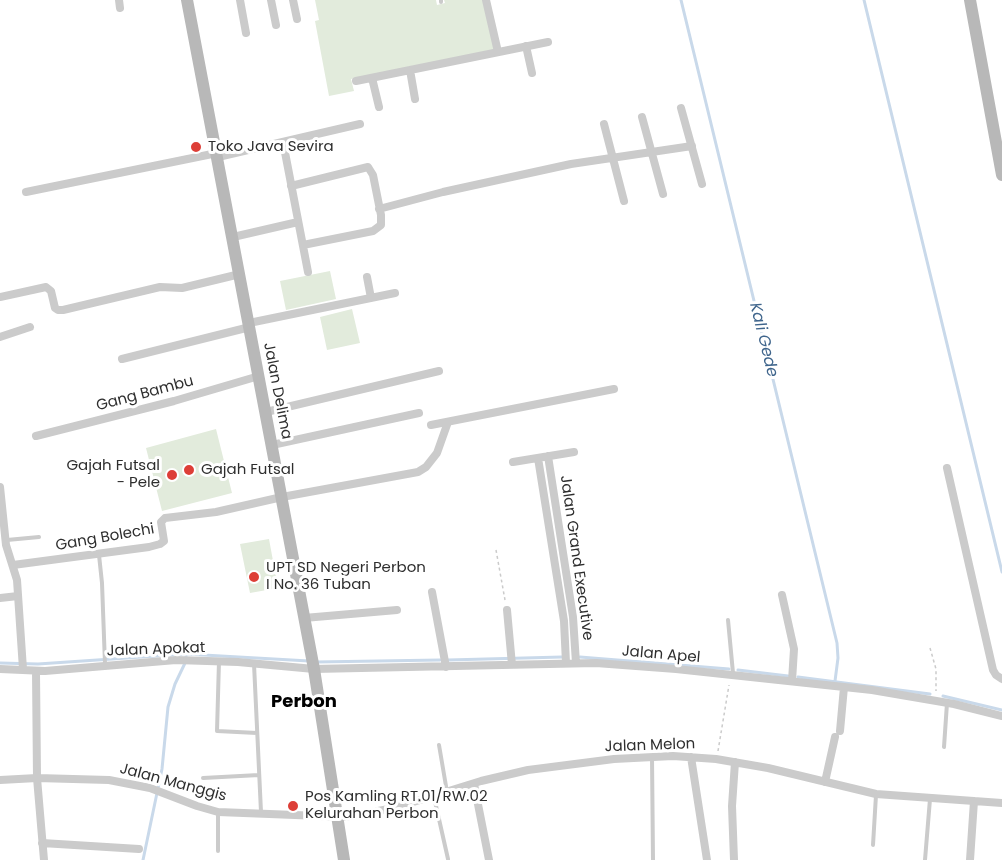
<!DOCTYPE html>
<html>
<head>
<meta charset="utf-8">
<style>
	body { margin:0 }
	canvas { display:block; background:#fff }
</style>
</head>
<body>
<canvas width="1002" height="860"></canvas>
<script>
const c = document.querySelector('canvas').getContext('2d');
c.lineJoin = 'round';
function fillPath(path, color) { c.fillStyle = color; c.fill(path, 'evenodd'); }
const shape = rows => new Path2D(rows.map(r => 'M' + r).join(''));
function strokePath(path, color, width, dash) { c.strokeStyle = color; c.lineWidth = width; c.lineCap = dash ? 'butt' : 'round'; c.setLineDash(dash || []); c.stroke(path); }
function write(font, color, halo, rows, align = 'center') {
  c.font = font + ' Poppins,sans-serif'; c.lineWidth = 6; c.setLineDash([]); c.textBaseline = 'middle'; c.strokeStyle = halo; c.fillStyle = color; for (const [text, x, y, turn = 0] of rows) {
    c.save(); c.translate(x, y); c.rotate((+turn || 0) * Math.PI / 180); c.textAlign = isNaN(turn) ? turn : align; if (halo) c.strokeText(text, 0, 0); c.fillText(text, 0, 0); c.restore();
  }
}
fillPath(shape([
	[315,0,436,0,437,5,445,3,444,0,484,0,495,50,351,79,354,91,329,96,315,21,319,20],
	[330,271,336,299,286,310,280,281],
	[352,309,360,343,327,350,320,317],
	[216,429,232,493,162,511,146,448],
	[269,539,278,588,250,593,240,544]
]), '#e2ebdc');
strokePath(shape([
	[681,0,837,643,838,658,835,681],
	[864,0,1002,572],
	[580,657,729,669],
	[448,660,562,657],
	[316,662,440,660],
	[0,663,38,664,186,654,309,661],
	[738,670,788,676],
	[798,677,930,694],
	[943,696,1002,710],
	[143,860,162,769,168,707,175,684,186,661,186,654]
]), '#c9d9ea', 3);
strokePath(shape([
	[496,550,505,600],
	[930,648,936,669,936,691],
	[718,751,729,685]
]), '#cbcbcb', 1.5, [3, 3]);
strokePath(shape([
	[441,0,441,2],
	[7,540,39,537],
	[99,555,102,583,105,664],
	[728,620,733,673],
	[219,661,217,731,257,733],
	[254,664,261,812],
	[439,745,447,792],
	[944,747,947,703],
	[652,757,653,860],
	[203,778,259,775],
	[434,797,448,859],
	[218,812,218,851],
	[873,845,876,795],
	[925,860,930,799]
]), '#cbcbcb', 4);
strokePath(shape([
	[119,0,120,8],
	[240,0,246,33],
	[271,0,276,25],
	[293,0,297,19],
	[486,0,498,52],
	[526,46,532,73],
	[410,70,415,99],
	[372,78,379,107],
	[356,81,548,42],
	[681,108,702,184],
	[642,117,663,194],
	[604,124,624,201],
	[283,142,308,272],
	[218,157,360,124],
	[291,186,368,167,373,175,381,215,381,225,373,231,303,245],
	[26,192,217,153],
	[379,209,443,192,571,164,692,146],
	[233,237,298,222],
	[367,277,371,298],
	[0,297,46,287,51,291,55,308,58,310,63,310,160,287,182,288,240,274],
	[249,323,395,293],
	[0,337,30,327],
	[122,359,250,327],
	[266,412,439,371],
	[431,425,614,389],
	[36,436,174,401,259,376],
	[272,445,419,413],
	[548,456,573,617,576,663],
	[538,458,564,621,566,663],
	[513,462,574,452],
	[947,468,993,670,996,675,1002,679],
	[0,487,6,545,17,580,23,669],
	[13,565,149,547,160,544,164,541,161,522,165,518,216,512,282,497,418,472,426,467,437,453,448,422],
	[432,592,446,667],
	[782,595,794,649,792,681],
	[0,598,18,596],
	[507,610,512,665],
	[304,618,397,610],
	[0,669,45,671,176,660,238,662,314,669,596,663,676,669,872,690,954,704,1002,716],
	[36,672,37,778,44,860],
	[840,731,844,687],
	[691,757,707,860],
	[0,780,37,778,109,780,150,788,197,806,218,812,346,817,394,808,481,781,528,770,614,759,673,756,716,759,768,768,876,794,1002,803],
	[825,782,835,737],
	[474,784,489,860],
	[42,843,139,849],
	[734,860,732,806,735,762],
	[970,860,974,801]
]), '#cbcbcb', 8);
strokePath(shape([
	[187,0,314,669,344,860],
	[970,0,1002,175]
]), '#b8b8b8', 12);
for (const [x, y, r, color] of [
	[196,147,6,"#dd3e37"],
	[189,470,6,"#dd3e37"],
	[172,475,6,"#dd3e37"],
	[254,577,6,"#dd3e37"],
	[293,806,6,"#dd3e37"]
]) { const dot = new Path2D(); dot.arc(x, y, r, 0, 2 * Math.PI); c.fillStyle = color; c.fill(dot); strokePath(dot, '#fff', 2); }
write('15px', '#2e2e2e', '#fff', [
	["Toko Java Sevira",208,147],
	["Gajah Futsal",160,466,"right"],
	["- Pele",160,483,"right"],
	["Gajah Futsal",201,470],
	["UPT SD Negeri Perbon",266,568],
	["I No. 36 Tuban",266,585],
	["Pos Kamling RT.01/RW.02",305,797],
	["Kelurahan Perbon",305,814]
], 'left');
write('15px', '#2e2e2e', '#fff', [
	["Jalan Delima",277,391,79],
	["Gang Bambu",145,394,-15],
	["Gang Bolechi",105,538,-10],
	["Jalan Grand Executive",576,558,82],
	["Jalan Apokat",156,650,-2],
	["Jalan Apel",661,655,5],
	["Jalan Melon",650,746,-2],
	["Jalan Manggis",173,783,15]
]);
write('italic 16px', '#3f658c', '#fff', [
	["Kali Gede",763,340,76]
]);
write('bold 18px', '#000', '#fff', [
	["Perbon",304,702]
]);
</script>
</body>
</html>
